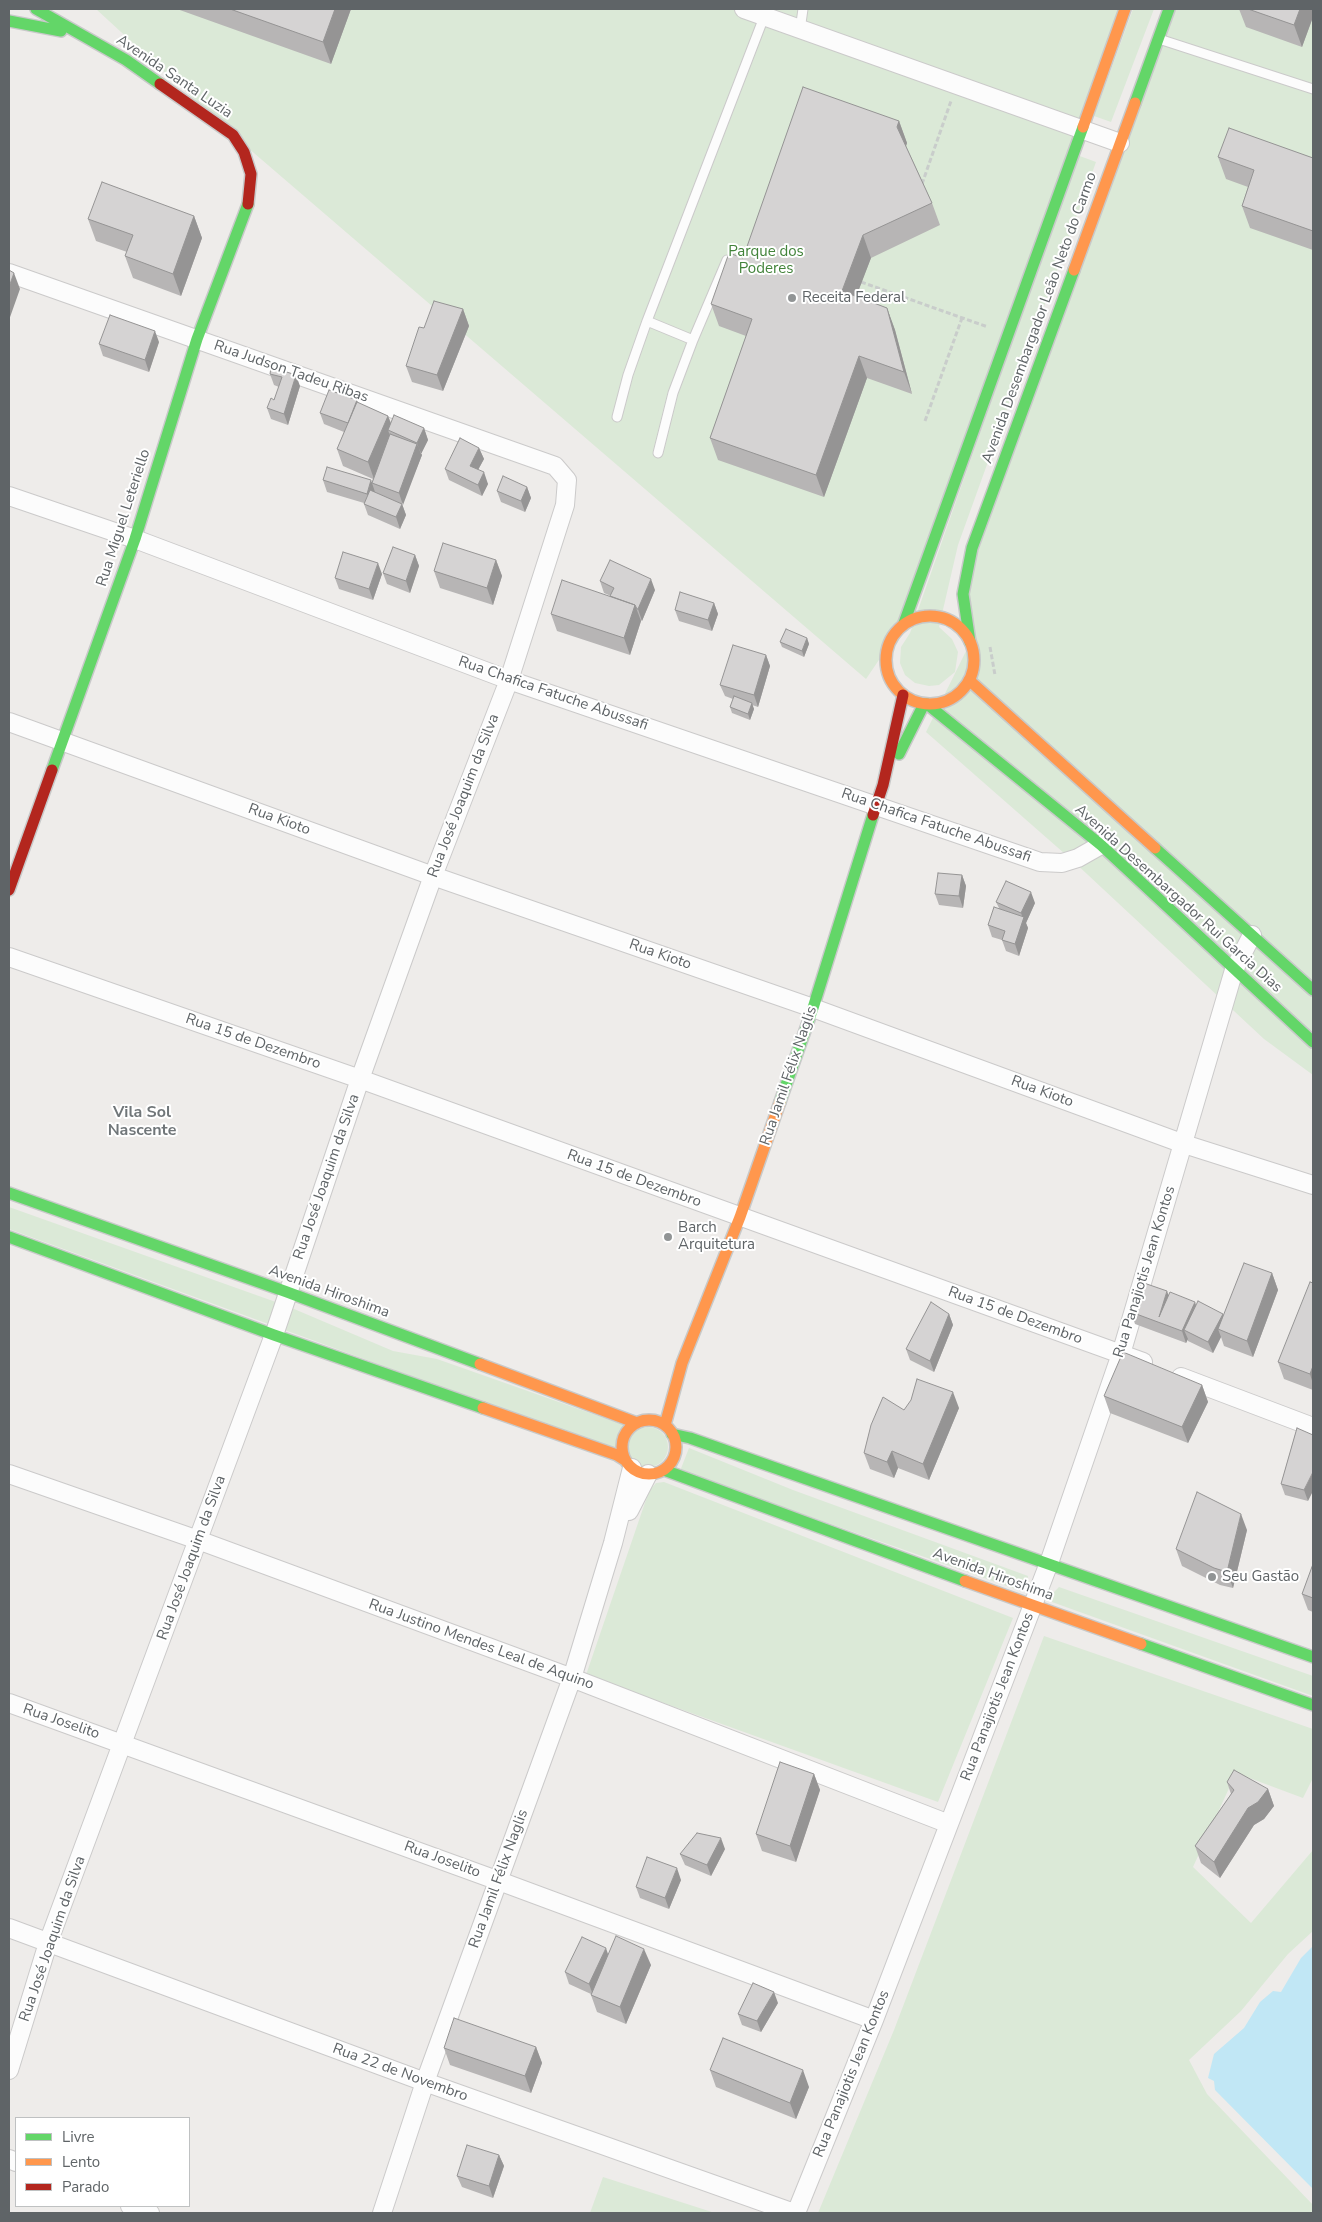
<!DOCTYPE html>
<html>
<head>
<meta charset="utf-8">
<style>
	body { margin:0 }
	#map { position:relative; width:1322px; height:2222px; overflow:hidden; background:#eeecea; font-family:"Nunito Sans",sans-serif }
	canvas { display:block }
	.frame { position:absolute; inset:0; border:10px solid #5f6467; pointer-events:none }
	.legend { position:absolute; left:15px; top:2117px; width:175px; height:90px; box-sizing:border-box; background:#fff; border:1px solid #bfc1c2; margin:0; padding:6px 9px; list-style:none; font-size:15px; color:#5f6467 }
	.legend li { display:flex; align-items:center; gap:10px; height:25px }
	.legend b { width:25px; border:1px solid #bfc1c2 }
</style>
</head>
<body>
<div id="map">
<canvas width="1322" height="2222"></canvas>
<div class="frame"></div>
<ul class="legend">
<li><b style="height:6px;background:#63d668"></b>Livre</li>
<li><b style="height:6px;background:#ff974d"></b>Lento</li>
<li><b style="height:6px;background:#b3261e"></b>Parado</li>
</ul>
</div>
<script>
const c = document.querySelector('canvas').getContext('2d');
c.lineJoin = 'round';
function fillPath(path, color) { c.fillStyle = color; c.fill(path, 'evenodd'); }
const shape = rows => new Path2D(rows.map(r => 'M' + r).join(''));
function strokePath(path, color, width, dash) { c.strokeStyle = color; c.lineWidth = width; c.lineCap = dash ? 'butt' : 'round'; c.setLineDash(dash || []); c.stroke(path); }
function write(font, color, halo, rows, align = 'center') {
  c.font = font + ' "Nunito Sans",sans-serif'; c.lineWidth = 4; c.setLineDash([]); c.textBaseline = 'middle'; c.strokeStyle = halo; c.fillStyle = color; for (const [text, x, y, turn = 0] of rows) {
    c.save(); c.translate(x, y); c.rotate((+turn || 0) * Math.PI / 180); c.textAlign = isNaN(turn) ? turn : align; if (halo) c.strokeText(text, 0, 0); c.fillText(text, 0, 0); c.restore();
  }
}
fillPath(shape([
	[96,9,1125,9,904,623,866,679,233,135],
	[1133,9,1154,9,1111,122,1094,116],
	[1169,9,1313,9,1313,1075,1264,1039,1073,861,926,732,970,643,963,594],
	[1077,155,1096,162,958,545,939,627,952,639,958,652,955,672,939,685,929,686,915,683,905,675,900,663,901,647,910,633],
	[9,1207,287,1306,393,1351,437,1359,627,1426,618,1452,9,1229],
	'628 1447a20 20 0 1 1 40 0a20 20 0 1 1-40 0Z',
	[689,1448,793,1490,1028,1576,1024,1592,680,1471],
	[664,1482,1013,1618,938,1802,586,1675,649,1491,656,1483],
	[1059,1587,1313,1676,1313,1696,1052,1602,1053,1593],
	[1044,1636,1313,1729,1313,1778,1303,1798,1236,1773,1193,1867,1251,1923,1313,1850,1313,1931,1288,1954,1241,2011,1189,2060,1207,2094,1313,2205,1313,2213,818,2213,894,2030],
	[603,2177,715,2213,590,2213]
]), '#dbe9d7');
fillPath(shape([
	[1313,1946,1313,2189,1215,2090,1214,2081,1208,2078,1214,2054,1244,2028,1260,2002,1273,1991,1281,1992,1301,1958]
]), '#c1e7f5');
const lane = shape([
	[800,30,803,9],
	[1159,39,1313,89],
	[647,321,693,340,673,393,658,453],
	[693,340,727,260],
	[617,417,628,375,647,321,764,17]
]);
const street = shape([
	[744,9,1120,143],
	[9,273,555,466,567,480,565,505,509,680,433,876,360,1079,274,1335,48,1943,9,2070],
	[9,496,135,539,509,680,1040,862,1062,863,1078,858,1101,845],
	[9,722,433,876,813,1008,1184,1144,1313,1185],
	[9,957,360,1079,1143,1362],
	[1181,1377,1313,1427],
	[9,1474,198,1540,572,1678,949,1824],
	[629,1511,648,1474],
	[9,1703,499,1881,874,2020],
	[9,1928,425,2082,794,2213],
	[9,2159,16,2162],
	[130,2206,150,2213],
	[382,2213,425,2082,572,1678,613,1543,632,1468],
	[796,2213,874,2020,1049,1563,1121,1354,1234,970,1252,935]
]);
const fast = shape([
	[36,9,126,60,160,84],
	[9,21,61,31],
	[1135,103,1169,9],
	[904,623,1083,127],
	[970,642,963,594,972,548,1074,270],
	[927,704,1101,845,1313,1042],
	[899,754,924,704],
	[52,770,135,539,197,339,248,204],
	[1155,848,1313,990],
	[780,1102,813,1008,873,815],
	[9,1193,287,1292,480,1364],
	[9,1237,274,1335,483,1408],
	[672,1434,690,1438,1313,1657],
	[664,1470,965,1581],
	[1141,1644,1313,1705]
]);
const slow = shape([
	[1083,127,1125,9],
	[1074,270,1135,103],
	'886 660a44 44 0 1 1 88 0a44 44 0 1 1-88 0Z',
	[969,680,1155,848],
	[480,1364,637,1423],
	[483,1408,617,1455,625,1460],
	'622 1447a27 27 0 1 1 54 0a27 27 0 1 1-54 0Z',
	[665,1425,682,1363,740,1217,780,1102],
	[965,1581,1141,1644]
]);
const jam = shape([
	[160,84,233,135,244,152,251,174,248,204],
	[873,815,883,785,903,695],
	[9,890,52,770]
]);
strokePath(lane, '#cbcaca', 11);
strokePath(street, '#cbcaca', 20);
strokePath(fast, '#c8c9c9', 14);
strokePath(slow, '#c8c9c9', 14);
strokePath(jam, '#c8c9c9', 14);
strokePath(shape([
	[922,184,951,101],
	[861,282,988,327],
	[925,421,962,318],
	[990,647,995,675]
]), '#c9cdcb', 3, [5, 2.5]);
strokePath(lane, '#fcfcfc', 9);
strokePath(street, '#fcfcfc', 18);
strokePath(fast, '#63d668', 11);
strokePath(slow, '#ff974d', 11);
strokePath(jam, '#b3261e', 11);
fillPath(shape([
	[177,9,351,9,331,64],
	[1239,9,1313,9,1313,17,1302,47,1246,27],
	[899,121,907,143,906,146,932,203,940,225,871,258,856,296,887,308,895,330,912,394,867,378,824,497,718,460,710,438,746,336,719,326,711,304,743,258],
	[1218,157,1313,158,1313,250,1250,228,1242,206,1248,187,1226,179],
	[194,216,202,238,181,296,133,278,125,256,127,252,96,241,88,219],
	[463,309,469,326,443,391,412,382,406,366,424,328],
	[159,342,149,372,103,356,99,344],
	[271,367,300,386,288,425,271,419,267,408,274,400,279,387,274,385,270,374],
	[357,400,358,403,388,416,391,423,424,428,428,440,421,454,422,455,402,504,406,515,400,529,368,515,364,504,364,503,327,492,323,480,372,482,373,479,343,466,337,449,344,432,324,424,320,413],
	[479,448,484,459,478,470,488,484,482,496,449,480,445,469],
	[527,487,531,498,525,512,501,502,497,491],
	[415,555,419,566,410,593,387,584,383,573],
	[496,560,502,576,493,605,440,588,434,571],
	[382,574,373,600,339,589,335,578],
	[600,581,655,590,642,621,641,620,641,621,630,655,557,631,551,614,610,596,611,596,604,593],
	[714,603,718,614,712,631,679,621,675,610],
	[807,638,809,644,804,657,782,647,780,642],
	[766,655,770,666,758,707,752,705,754,709,750,720,732,713,730,707,733,699,725,696,720,685],
	[962,875,966,886,963,908,939,905,935,894],
	[996,902,1035,903,1026,923,1028,928,1019,956,1006,951,1002,940,992,937,988,925,999,908],
	[1272,1273,1278,1290,1253,1357,1224,1346,1221,1337,1213,1353,1188,1341,1188,1339,1186,1343,1135,1324,1131,1312,1169,1295,1196,1306,1223,1314,1224,1316],
	[1313,1283,1313,1390,1284,1379,1278,1362],
	[949,1314,953,1325,934,1372,910,1360,906,1349],
	[1202,1385,1208,1402,1188,1443,1110,1413,1104,1396],
	[959,1408,929,1480,898,1468,894,1478,870,1469,864,1453,904,1410],
	[1297,1428,1308,1501,1285,1495,1281,1484],
	[1247,1530,1233,1588,1220,1585,1182,1566,1176,1549],
	[1313,1564,1313,1612,1308,1610,1302,1594],
	[814,1774,820,1790,796,1862,762,1851,756,1834],
	[1227,1782,1268,1789,1274,1806,1264,1819,1254,1825,1220,1878,1201,1863,1195,1846,1231,1794],
	[725,1849,711,1876,685,1865,680,1854],
	[681,1880,669,1909,640,1898,636,1887],
	[608,1954,651,1965,626,2024,597,2012,591,1995,591,1994,569,1984,565,1972],
	[778,2003,761,2032,742,2025,738,2014],
	[536,2047,542,2063,531,2093,450,2065,444,2048],
	[710,2070,809,2087,796,2119,716,2087],
	[499,2155,504,2166,493,2198,462,2187,457,2176]
]), '#b7b5b5');
fillPath(shape([
	[335,9,351,9,331,64,323,42],
	[1300,9,1313,9,1313,17,1302,47,1294,25],
	[899,121,907,143,905,149,897,127],
	[194,216,202,238,181,296,173,274],
	[863,235,871,258,850,313,842,291],
	[14,273,20,289,9,320,9,287],
	[887,308,895,330,912,394,904,372],
	[463,309,469,326,443,391,437,375],
	[155,331,159,342,149,372,145,360],
	[859,356,867,378,824,497,816,475],
	[296,375,300,386,288,425,284,414],
	[388,416,394,432,388,430,391,439,374,479,368,462],
	[424,428,428,440,421,454,417,443],
	[417,444,422,455,403,505,399,493],
	[479,448,484,459,474,477,470,466],
	[484,472,488,484,482,496,478,485],
	[371,480,375,492,371,505,367,494],
	[527,487,531,498,525,512,521,501],
	[402,504,406,515,400,529,396,517],
	[415,555,419,566,410,593,406,581],
	[496,560,502,576,493,605,487,588],
	[378,563,382,574,373,600,369,589],
	[651,579,655,590,642,621,638,609],
	[714,603,718,614,712,631,708,620],
	[635,605,641,621,630,655,624,638],
	[807,638,809,644,804,657,802,651],
	[766,655,770,666,758,707,754,695],
	[752,703,754,709,750,720,748,714],
	[962,875,966,886,963,908,959,896],
	[1031,892,1035,903,1026,923,1028,928,1019,956,1015,944,1023,919,1021,913],
	[1272,1273,1278,1290,1253,1357,1247,1341],
	[1167,1291,1171,1302,1159,1317],
	[1195,1302,1199,1314,1184,1330,1188,1339,1186,1343,1182,1331],
	[949,1314,953,1325,934,1372,930,1361],
	[1223,1314,1227,1325,1218,1329,1221,1337,1213,1353,1208,1342],
	[1313,1366,1313,1384,1310,1374],
	[1202,1385,1208,1402,1188,1443,1182,1427],
	[953,1392,959,1408,929,1480,923,1464],
	[892,1451,898,1468,894,1478,887,1462],
	[1313,1472,1313,1491,1308,1501,1304,1490],
	[1241,1514,1247,1530,1233,1588,1227,1572],
	[814,1774,820,1790,796,1862,790,1846],
	[1268,1789,1274,1806,1264,1819,1254,1825,1220,1878,1214,1862,1248,1808],
	[721,1838,725,1849,711,1876,707,1865],
	[677,1868,681,1880,669,1909,665,1898],
	[606,1948,610,1960,593,1995,589,1984],
	[644,1949,651,1965,626,2024,620,2007],
	[774,1992,778,2003,761,2032,757,2021],
	[536,2047,542,2063,531,2093,525,2076],
	[803,2070,809,2087,796,2119,790,2103],
	[499,2155,504,2166,493,2198,489,2186]
]), '#959494');
const building = shape([
	[230,9,335,9,323,42,230,9],
	[1248,9,1300,9,1294,25,1248,9],
	[803,87,899,121,897,127,932,203,863,235,842,291,887,308,904,372,859,356,816,475,710,438,752,319,711,304,729,253,743,258,803,87],
	[1229,128,1313,158,1313,231,1242,206,1254,170,1218,157,1229,128],
	[102,182,194,216,173,274,125,256,133,235,88,219,102,182],
	[9,270,14,273,9,287,9,270],
	[434,301,463,309,437,375,406,366,419,327,424,328,434,301],
	[110,315,155,331,145,360,99,344,110,315],
	[271,367,296,375,284,414,267,408,271,398,274,400,282,377,270,374,271,367],
	[329,390,357,400,348,423,320,413,329,390],
	[357,402,388,416,368,462,337,449,357,402],
	[394,415,424,428,417,443,388,430,394,415],
	[390,434,417,444,399,493,372,483,390,434],
	[460,438,479,448,470,466,484,472,478,485,445,469,460,438],
	[327,467,371,480,367,494,323,480,327,467],
	[503,476,527,487,521,501,497,491,503,476],
	[370,490,402,504,396,517,364,504,370,490],
	[443,543,496,560,487,588,434,571,443,543],
	[393,547,415,555,406,581,383,573,393,547],
	[343,552,378,563,369,589,335,578,343,552],
	[610,560,651,579,638,609,637,609,635,605,610,596,614,588,600,581,610,560],
	[562,580,635,605,624,638,551,614,562,580],
	[680,592,714,603,708,620,675,610,680,592],
	[786,629,807,638,802,651,780,642,786,629],
	[733,645,766,655,754,695,720,685,733,645],
	[734,696,752,703,748,714,730,707,734,696],
	[938,873,962,875,959,896,935,894,938,873],
	[1006,881,1031,892,1021,913,996,902,1006,881],
	[994,907,1024,917,1015,944,1002,940,1005,931,988,925,994,907],
	[1244,1263,1272,1273,1247,1341,1218,1329,1244,1263],
	[1141,1282,1167,1291,1159,1317,1170,1292,1195,1302,1182,1331,1131,1312,1141,1282],
	[1310,1282,1313,1283,1313,1366,1310,1374,1278,1362,1310,1282],
	[1198,1301,1223,1314,1208,1342,1184,1330,1198,1301],
	[931,1302,949,1314,930,1361,906,1349,931,1302],
	[1123,1352,1202,1385,1182,1427,1104,1396,1123,1352],
	[917,1379,953,1392,923,1464,892,1451,887,1462,864,1453,871,1425,883,1397,904,1410,911,1400,917,1379],
	[1297,1428,1313,1435,1313,1472,1304,1490,1281,1484,1297,1428],
	[1197,1492,1241,1514,1227,1572,1214,1568,1176,1549,1197,1492],
	[1313,1564,1313,1598,1302,1594,1313,1564],
	[780,1762,814,1774,790,1846,756,1834,780,1762],
	[1234,1770,1268,1789,1258,1802,1248,1808,1214,1862,1195,1846,1234,1790,1227,1782,1234,1770],
	[697,1833,721,1838,707,1865,680,1854,697,1833],
	[647,1857,677,1868,665,1898,636,1887,647,1857],
	[616,1936,644,1949,620,2007,591,1995,616,1936],
	[582,1937,606,1948,589,1984,565,1972,582,1937],
	[753,1983,774,1992,757,2021,738,2014,753,1983],
	[454,2018,536,2047,525,2076,444,2048,454,2018],
	[723,2038,803,2070,790,2103,710,2070,723,2038],
	[467,2145,499,2155,489,2186,457,2176,467,2145]
]);
fillPath(building, '#d5d3d3');
strokePath(building, '#959494', 1);
for (const [x, y, r, color] of [
	[792,298,5,"#919495"],
	[668,1237,5,"#919495"],
	[1212,1577,5,"#919495"]
]) { const dot = new Path2D(); dot.arc(x, y, r, 0, 2 * Math.PI); c.fillStyle = color; c.fill(dot); strokePath(dot, '#fff', 2); }
write('15px', '#5f6467', '#fff', [
	["Avenida Santa Luzia",174,77,34],
	["Avenida Desembargador Leão Neto do Carmo",1040,318,-70],
	["Rua Judson Tadeu Ribas",291,372,19],
	["Rua Miguel Leteriello",124,518,-72],
	["Rua Chafica Fatuche Abussafi",553,694,19],
	["Rua José Joaquim da Silva",464,796,-69],
	["Rua Kioto",279,820,20],
	["Rua Chafica Fatuche Abussafi",936,826,19],
	["Avenida Desembargador Rui Garcia Dias",1178,899,42],
	["Rua Kioto",660,955,19],
	["Rua 15 de Dezembro",253,1042,19],
	["Rua Jamil Félix Naglis",789,1076,-71],
	["Rua Kioto",1042,1092,20],
	["Rua José Joaquim da Silva",327,1177,-71],
	["Rua 15 de Dezembro",634,1179,20],
	["Rua Panajiotis Jean Kontos",1145,1272,-73],
	["Avenida Hiroshima",329,1292,20],
	["Rua 15 de Dezembro",1015,1316,20],
	["Rua José Joaquim da Silva",192,1558,-70],
	["Avenida Hiroshima",993,1575,20],
	["Rua Justino Mendes Leal de Aquino",481,1645,20],
	["Rua Panajiotis Jean Kontos",998,1697,-69],
	["Rua Joselito",61,1722,19],
	["Rua Joselito",442,1860,20],
	["Rua Jamil Félix Naglis",499,1879,-70],
	["Rua José Joaquim da Silva",53,1939,-71],
	["Rua 22 de Novembro",400,2073,20],
	["Rua Panajiotis Jean Kontos",852,2074,-68]
]);
write('15px', '#42833a', '#fff', [
	["Parque dos",766,252],
	["Poderes",766,269]
]);
write('15px', '#5f6467', '#fff', [
	["Receita Federal",802,298],
	["Barch",678,1228],
	["Arquitetura",678,1245],
	["Seu Gastão",1222,1577]
], 'left');
write('bold 16px', '#707679', '#fff', [
	["Vila Sol",142,1113],
	["Nascente",142,1131]
]);
</script>
</body>
</html>
